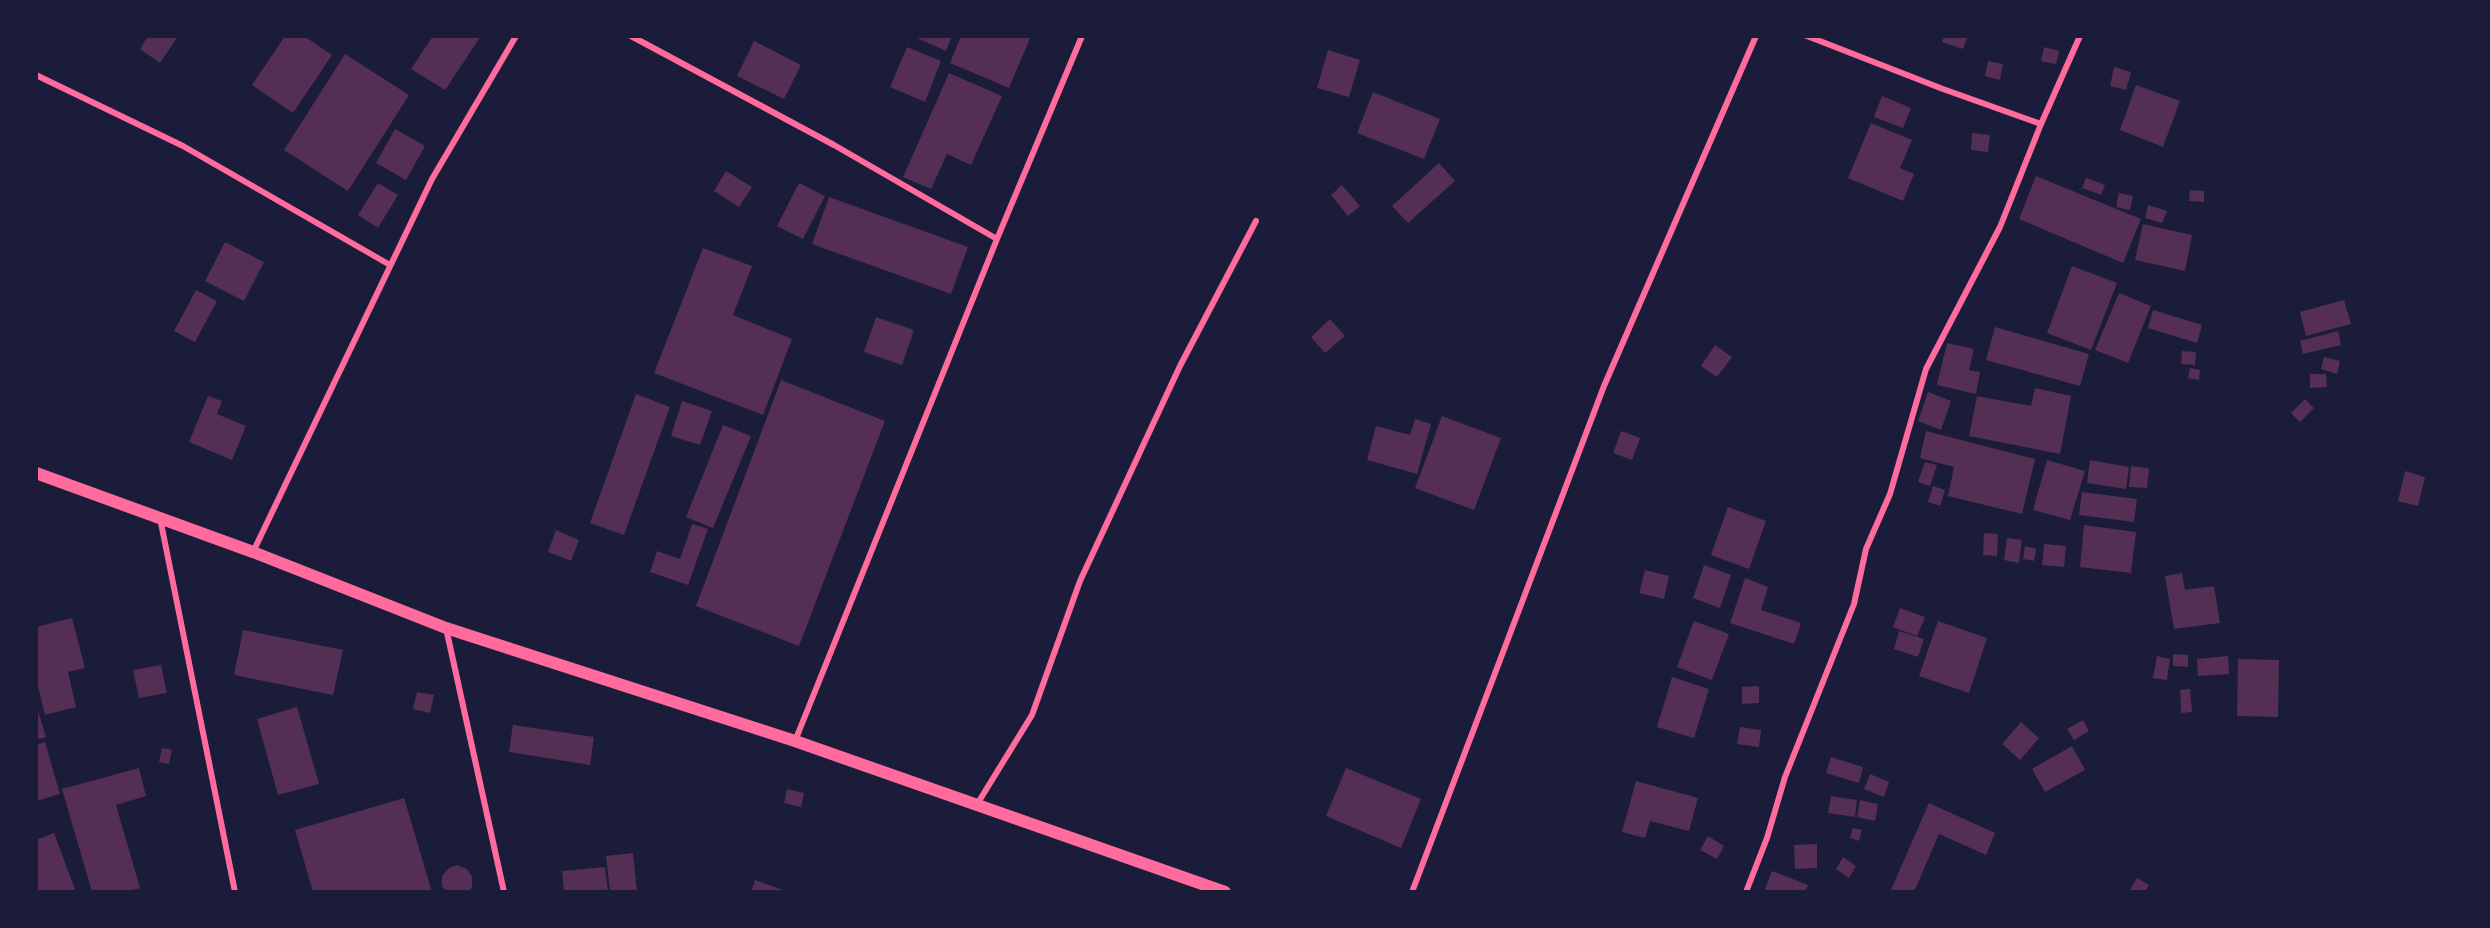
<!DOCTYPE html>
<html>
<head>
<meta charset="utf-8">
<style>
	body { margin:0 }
	#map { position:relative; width:2490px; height:928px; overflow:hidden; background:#1b1b3a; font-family:"DM Sans",sans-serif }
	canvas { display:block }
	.frame { position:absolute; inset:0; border:38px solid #1b1b3a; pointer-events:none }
</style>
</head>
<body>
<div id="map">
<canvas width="2490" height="928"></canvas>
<div class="frame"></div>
</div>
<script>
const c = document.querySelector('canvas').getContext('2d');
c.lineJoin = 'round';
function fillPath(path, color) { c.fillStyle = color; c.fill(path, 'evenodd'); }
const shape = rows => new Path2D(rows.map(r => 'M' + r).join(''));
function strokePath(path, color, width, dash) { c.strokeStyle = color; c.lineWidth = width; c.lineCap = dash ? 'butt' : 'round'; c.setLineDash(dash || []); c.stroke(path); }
fillPath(shape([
	[148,36,178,36,160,63,140,49],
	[285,36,304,36,332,55,293,113,252,85],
	[433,36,481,36,445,90,411,69],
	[918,36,952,36,946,51,917,38],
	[961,36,1031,36,1009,88,950,63],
	[1944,36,1968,36,1963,49,1942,42],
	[754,41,801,65,784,99,737,76],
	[907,47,941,61,925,102,890,87],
	[2044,47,2059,51,2056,64,2041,61],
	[1328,50,1360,60,1349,97,1317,88],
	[345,54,409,95,348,191,284,150],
	[1988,61,2003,64,2000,80,1985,76],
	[2114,67,2131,72,2126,90,2110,86],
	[949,73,1002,96,971,165,947,154,931,189,903,177],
	[2136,85,2180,101,2163,147,2120,130],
	[1373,92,1440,119,1424,159,1357,133],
	[1882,96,1911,108,1903,128,1874,117],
	[1871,123,1912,140,1900,168,1914,174,1903,201,1848,178],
	[395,129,425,146,406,180,376,163],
	[1972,133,1990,135,1988,152,1971,150],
	[1439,163,1455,181,1408,223,1392,206],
	[726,171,752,187,739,207,714,191],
	[2036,176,2141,219,2123,263,2019,219],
	[2086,178,2105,185,2101,195,2082,188],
	[378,183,398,195,378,228,358,215],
	[799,183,825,196,803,239,777,226],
	[1342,185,1360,206,1348,216,1331,195],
	[2190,190,2204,191,2204,202,2189,201],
	[2119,193,2133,196,2130,210,2116,207],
	[829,197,968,247,951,294,812,244],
	[2148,205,2167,211,2162,223,2145,218],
	[2143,224,2192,235,2185,271,2135,260],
	[225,242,264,262,244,301,205,281],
	[703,248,752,266,733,315,792,339,763,415,654,373],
	[2072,266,2117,283,2091,350,2047,333],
	[196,290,217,301,195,342,174,331],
	[2119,293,2151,306,2128,363,2095,350],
	[2344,300,2351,324,2306,336,2300,312],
	[2153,310,2202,325,2197,343,2148,328],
	[876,317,914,330,902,365,864,352],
	[1330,319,1345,336,1325,353,1311,337],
	[1995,327,2089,354,2080,386,1986,360],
	[2338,331,2341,345,2303,354,2300,341],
	[1947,343,1974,349,1969,370,1980,372,1976,394,1937,385],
	[1715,345,1732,357,1717,377,1701,366],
	[2182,351,2196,352,2195,365,2181,364],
	[2324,357,2340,361,2337,374,2321,369],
	[2190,368,2200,370,2199,380,2188,378],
	[2310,374,2326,374,2327,387,2310,388],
	[781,380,885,421,799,646,696,606],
	[2035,388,2071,396,2060,454,1969,436,1977,396,2031,406],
	[1928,392,1951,401,1941,430,1918,421],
	[636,394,670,407,624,535,590,523],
	[208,396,222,401,217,414,246,426,232,460,189,442],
	[2305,399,2314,408,2300,422,2291,413],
	[682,401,712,411,700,445,671,436],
	[1442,416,1501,438,1474,510,1415,488],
	[1415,419,1431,424,1417,474,1367,460,1376,426,1410,435],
	[723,425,751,436,713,528,686,517],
	[1621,431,1640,438,1632,460,1613,453],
	[1926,431,2035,459,2022,514,1948,496,1954,467,1920,458],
	[2047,460,2085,471,2070,520,2033,510],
	[2090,460,2129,467,2126,489,2087,483],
	[1925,462,1937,465,1930,486,1918,482],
	[2131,466,2149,468,2147,488,2129,487],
	[2405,471,2425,477,2418,506,2398,501],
	[1933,486,1945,490,1940,506,1928,502],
	[2082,492,2137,499,2134,522,2079,515],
	[1728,507,1766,521,1749,569,1711,555],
	[692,524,708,529,688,585,650,572,657,551,680,559],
	[2084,525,2136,532,2131,573,2080,567],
	[556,530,579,540,571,561,548,552],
	[1984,533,1998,534,1997,556,1983,555],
	[2007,538,2022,540,2019,563,2004,560],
	[2044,544,2066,546,2064,567,2042,565],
	[2025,546,2036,549,2034,561,2023,559],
	[1704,565,1731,575,1720,608,1693,598],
	[1645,570,1669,576,1664,599,1639,593],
	[2182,573,2185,590,2214,586,2220,623,2174,629,2165,576],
	[1745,578,1768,587,1761,610,1801,623,1794,644,1730,623],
	[1900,608,1925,617,1917,636,1893,627],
	[72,618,85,668,68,672,76,707,45,715,36,678,36,627],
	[1694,621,1729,634,1712,680,1677,667],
	[1938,621,1987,638,1969,693,1919,676],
	[243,630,343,650,333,695,234,675],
	[1899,631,1924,639,1918,657,1894,649],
	[2173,654,2188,655,2188,667,2173,666],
	[2157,656,2170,659,2167,680,2153,678],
	[2228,656,2229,674,2198,676,2197,659],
	[2238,659,2279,660,2278,717,2237,716],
	[161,665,167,693,139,698,133,670],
	[1672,677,1709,689,1694,738,1657,727],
	[1759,686,1759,703,1742,704,1742,687],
	[2190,689,2192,712,2181,713,2180,690],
	[417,692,434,695,430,713,413,709],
	[36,704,46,737,36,740],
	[297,707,319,784,278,795,257,719],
	[2083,720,2089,731,2074,740,2067,729],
	[2021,722,2039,738,2020,760,2002,744],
	[513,725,594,737,590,765,509,752],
	[1740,727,1761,730,1759,747,1737,744],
	[45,742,60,794,36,801,36,745],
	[2072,746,2085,770,2045,792,2032,769],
	[162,748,172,750,169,764,159,762],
	[1831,757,1863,767,1859,783,1826,773],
	[139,768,146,796,116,805,140,888,126,892,92,892,62,789],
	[1346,768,1421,799,1401,848,1326,816],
	[1870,774,1889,782,1884,797,1864,789],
	[1636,781,1698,798,1689,831,1650,821,1645,838,1622,832],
	[787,789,804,793,801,807,784,803],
	[1831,796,1857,800,1855,817,1828,813],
	[404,798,432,892,313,892,295,830],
	[1860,800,1878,804,1875,821,1857,817],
	[1929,803,1995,833,1986,855,1939,834,1914,892,1890,892],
	[1853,828,1862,830,1859,841,1850,838],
	[54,833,76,892,36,892,36,840],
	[1708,836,1724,846,1717,859,1700,850],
	[1817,844,1817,868,1795,869,1794,845],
	[633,853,637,892,610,892,606,856],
	[1843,857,1856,866,1849,878,1836,869],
	[457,865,467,869,472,877,472,887,468,892,447,892,442,886,442,876,449,868],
	[605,867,608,892,564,892,562,871],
	[1772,871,1808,885,1805,892,1764,892],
	[2137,878,2149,885,2145,892,2129,892],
	[755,880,788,892,751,892]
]), '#542f53');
strokePath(shape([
	[631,36,834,145,997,239],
	[36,75,183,146,390,265],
	[2041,124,2080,36],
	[160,518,235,892],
	[253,552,432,179,516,36],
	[446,628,504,892],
	[795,741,997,239,1082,36],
	[976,806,1032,715,1080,581,1180,366,1256,221],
	[1412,892,1604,386,1756,36],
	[1746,892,1767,838,1785,777,1854,604,1866,549,1890,494,1926,369,2000,227,2041,124,1943,89,1807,36]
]), '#ff6b9d', 6);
strokePath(shape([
	[36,473,253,552,446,628,795,741,1225,892]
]), '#ff6b9d', 12);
</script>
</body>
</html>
